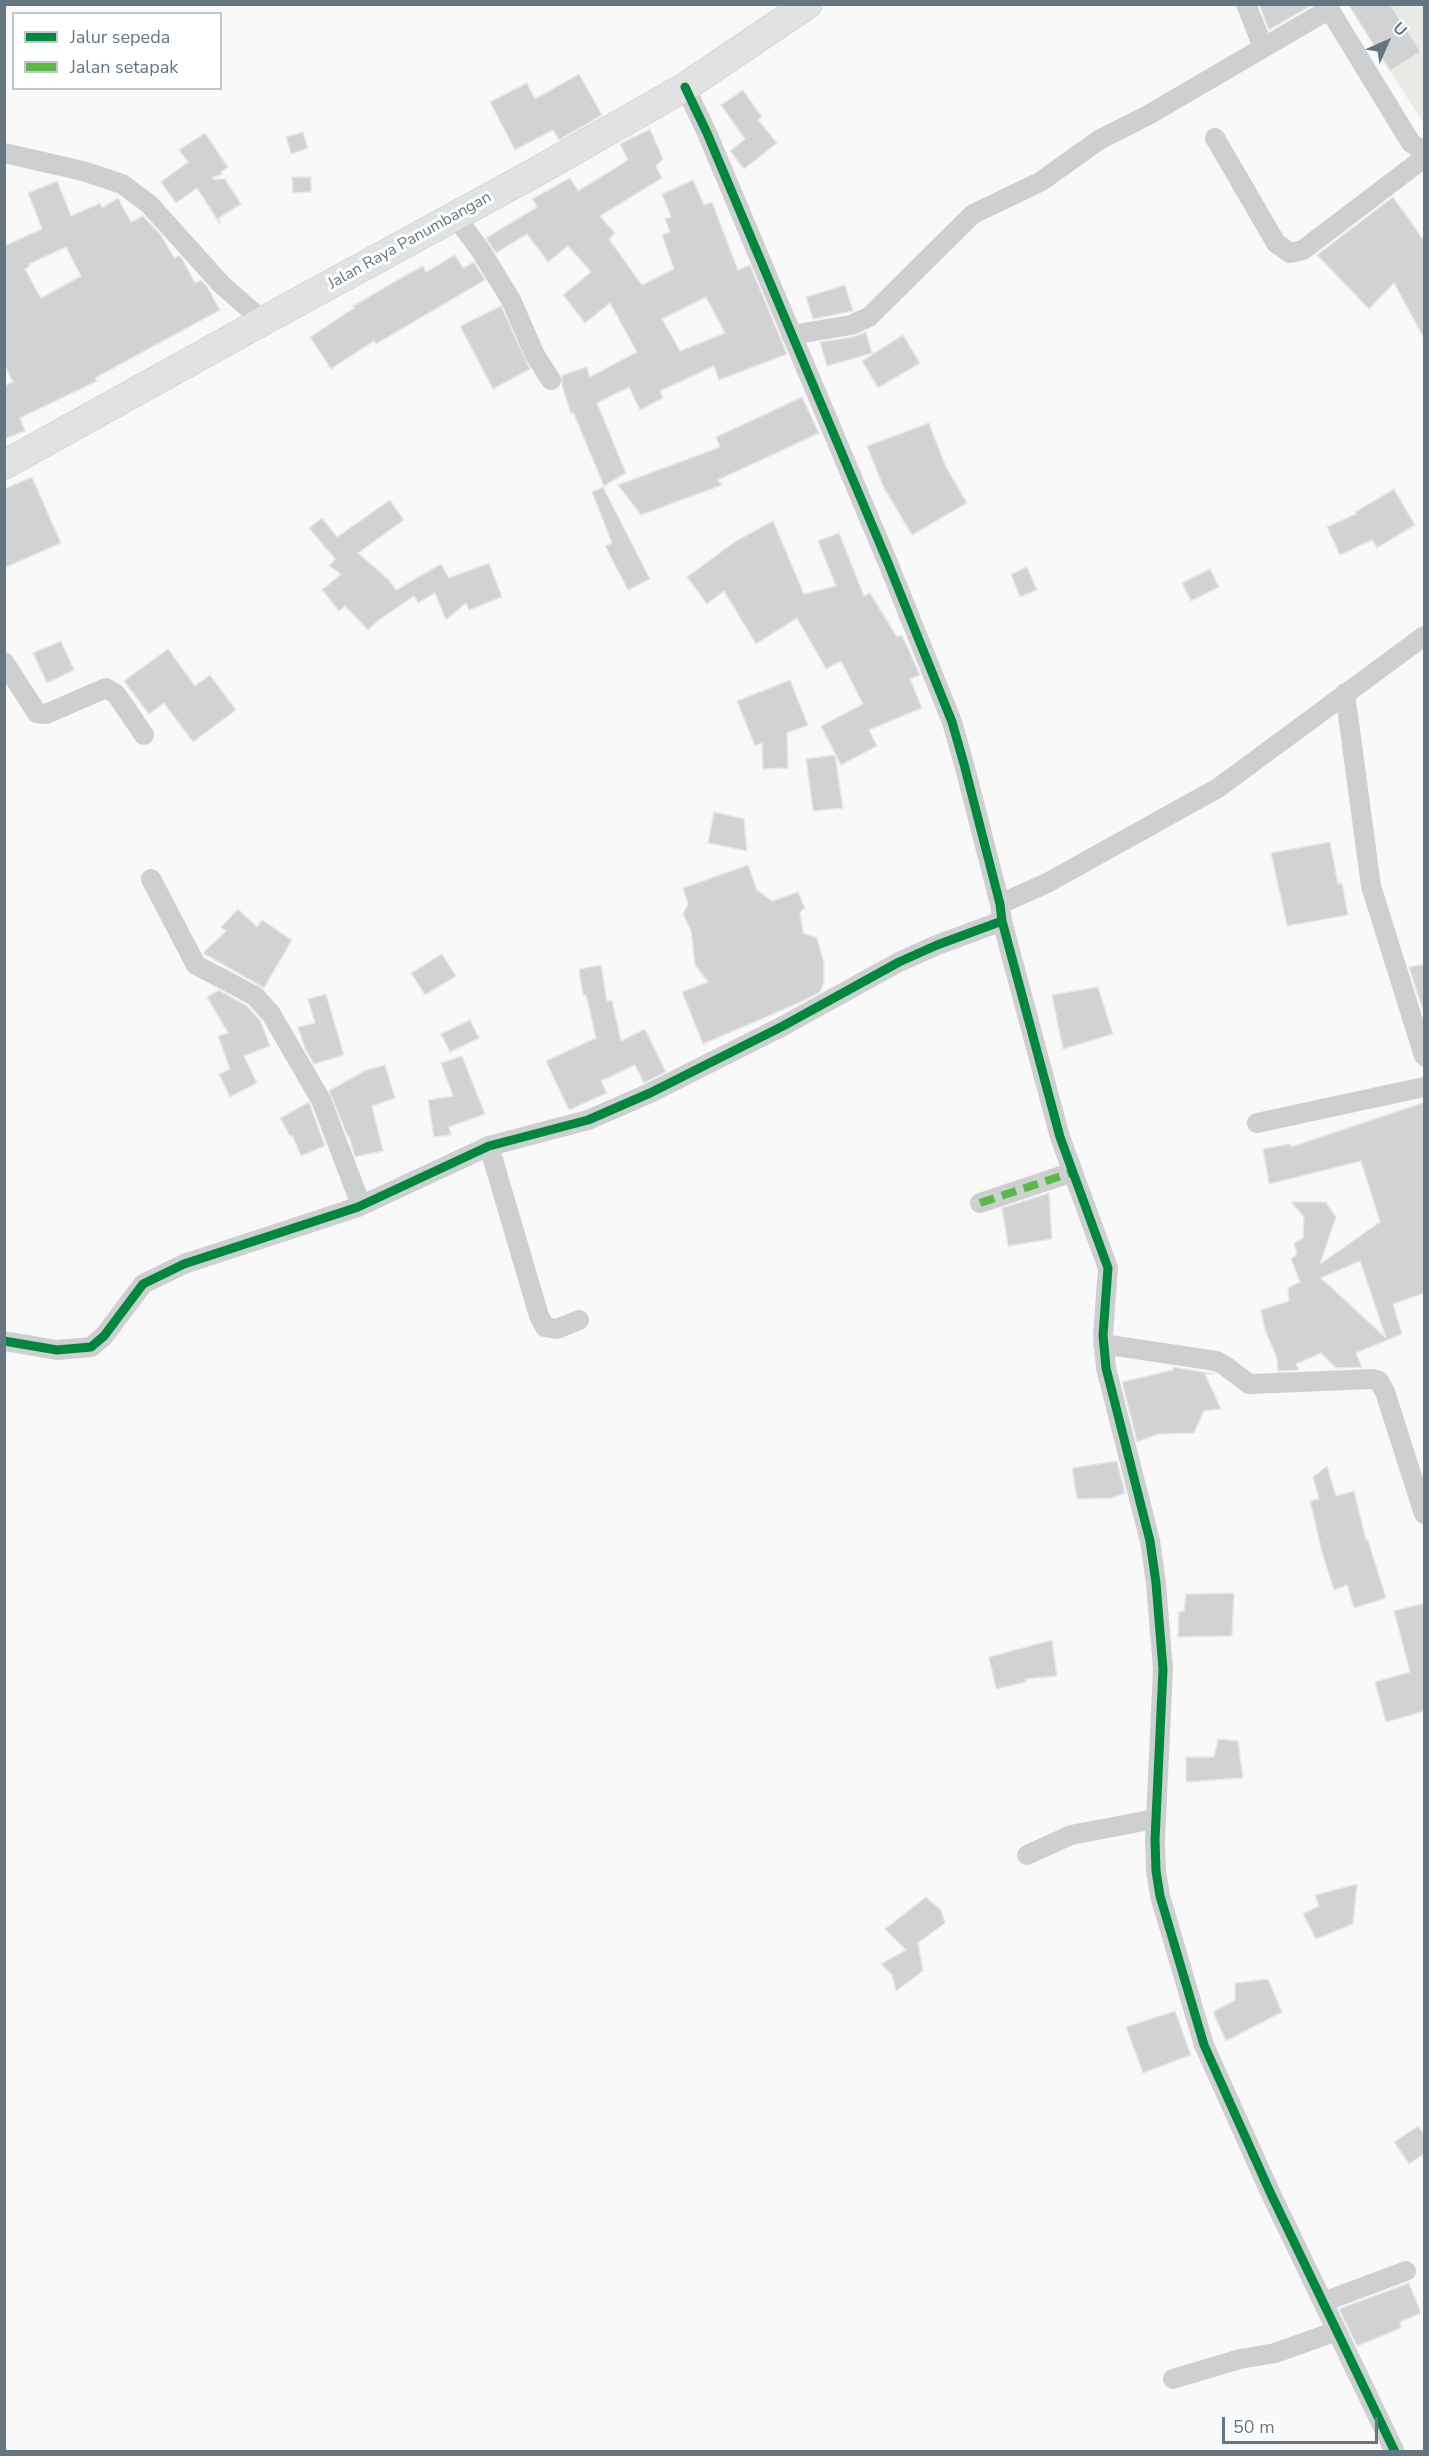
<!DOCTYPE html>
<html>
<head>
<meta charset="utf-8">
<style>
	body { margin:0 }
	#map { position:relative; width:1429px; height:2456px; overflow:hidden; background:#f9f9f9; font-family:"Nunito Sans",sans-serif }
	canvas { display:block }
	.frame { position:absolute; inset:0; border:6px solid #657683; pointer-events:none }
	.legend { position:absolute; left:12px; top:12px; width:210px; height:78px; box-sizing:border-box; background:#fff; border:2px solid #c1c8cd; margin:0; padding:8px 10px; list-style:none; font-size:18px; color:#657683 }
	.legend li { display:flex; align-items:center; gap:12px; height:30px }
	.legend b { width:30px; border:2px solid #c1c8cd }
	.north { position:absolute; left:1357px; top:12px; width:60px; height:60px; -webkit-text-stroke:4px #fff; paint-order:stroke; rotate:45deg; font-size:16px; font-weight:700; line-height:24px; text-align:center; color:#657683 }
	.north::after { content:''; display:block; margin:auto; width:21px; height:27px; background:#657683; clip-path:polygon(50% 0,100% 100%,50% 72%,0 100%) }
	.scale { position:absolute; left:1222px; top:2417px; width:156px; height:27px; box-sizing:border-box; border:3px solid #657683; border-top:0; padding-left:8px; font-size:18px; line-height:21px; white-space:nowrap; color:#657683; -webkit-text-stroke:4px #fff; paint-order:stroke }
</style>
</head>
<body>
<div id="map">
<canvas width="1429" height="2456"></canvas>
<div class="frame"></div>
<ul class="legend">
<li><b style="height:8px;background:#00873e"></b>Jalur sepeda</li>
<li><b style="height:8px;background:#58b947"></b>Jalan setapak</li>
</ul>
<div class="north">U</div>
<div class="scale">50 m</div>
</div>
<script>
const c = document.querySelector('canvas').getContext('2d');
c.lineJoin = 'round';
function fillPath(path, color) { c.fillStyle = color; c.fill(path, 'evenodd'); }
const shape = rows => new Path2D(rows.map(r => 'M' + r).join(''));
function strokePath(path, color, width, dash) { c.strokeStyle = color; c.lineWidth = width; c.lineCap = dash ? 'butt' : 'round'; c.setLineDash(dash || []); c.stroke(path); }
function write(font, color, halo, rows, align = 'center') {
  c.font = font + ' "Nunito Sans",sans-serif'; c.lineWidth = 6; c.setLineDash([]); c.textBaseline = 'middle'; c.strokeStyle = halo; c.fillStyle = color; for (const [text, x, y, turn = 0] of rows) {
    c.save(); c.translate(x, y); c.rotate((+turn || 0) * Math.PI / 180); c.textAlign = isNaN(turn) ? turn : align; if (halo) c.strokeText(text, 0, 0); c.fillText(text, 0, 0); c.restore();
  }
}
fillPath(shape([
	[1348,5,1424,5,1424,124,1390,71]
]), '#e8ebe6');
const building = shape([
	[1259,4,1314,4,1269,30,1259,4],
	[1348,4,1390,4,1421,52,1390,71,1348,4],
	[579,74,602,115,559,140,553,130,515,150,490,102,527,83,535,99,579,74],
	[743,90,762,117,758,120,777,143,744,169,730,151,745,139,721,105,743,90],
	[650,129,663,159,656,166,662,178,600,216,615,233,609,239,642,285,674,269,662,235,670,232,665,219,671,217,662,194,693,180,704,205,712,202,738,270,750,265,787,354,719,380,714,366,660,391,663,398,640,410,629,387,597,403,626,473,604,486,573,412,571,414,562,385,562,375,587,367,590,377,637,352,610,303,585,323,563,295,591,272,568,246,548,262,527,234,496,253,486,238,537,207,532,199,570,178,578,191,628,160,620,144,650,129],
	[706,297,725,333,680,351,662,319,706,297],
	[303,132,308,148,291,154,286,137,303,132],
	[205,133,228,167,221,172,222,175,213,177,213,179,225,179,241,204,219,218,220,224,197,188,176,203,161,182,188,162,179,150,205,133],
	[292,177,311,177,311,192,293,193,292,177],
	[57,181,71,216,100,203,102,208,118,198,131,222,143,216,161,235,174,258,179,256,181,257,195,283,201,280,206,285,220,310,95,378,97,381,20,418,25,431,4,439,4,383,6,385,13,382,4,364,4,246,42,229,28,193,57,181],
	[66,247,81,276,41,298,25,269,30,266,29,264,66,247],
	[1393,197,1425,242,1425,340,1394,283,1369,309,1317,255,1393,197],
	[455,255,463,268,474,262,485,280,376,344,374,341,331,369,310,337,354,308,353,306,408,274,423,266,426,272,455,255],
	[845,285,853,311,813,319,806,297,845,285],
	[501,306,530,369,493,389,460,326,501,306],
	[866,332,872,353,827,366,820,342,853,337,866,332],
	[903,335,920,363,878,388,862,361,903,335],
	[802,397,819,433,718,480,722,485,641,515,618,485,720,447,716,437,802,397],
	[929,423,946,467,967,503,912,535,883,486,867,446,929,423],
	[32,477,61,543,4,568,4,489,32,477],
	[603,487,650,579,628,590,605,546,612,543,592,492,603,487],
	[1394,489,1415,525,1377,548,1372,540,1340,555,1327,527,1356,514,1355,512,1394,489],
	[390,500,404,520,358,553,389,580,396,590,441,564,449,578,489,563,502,597,469,610,466,603,446,620,435,593,418,603,414,596,379,620,368,630,345,606,339,611,322,590,341,574,329,566,335,559,309,528,322,518,337,537,390,500],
	[773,521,804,594,836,586,818,541,839,533,864,596,870,593,897,637,902,635,920,675,910,679,922,708,869,730,877,746,841,765,821,726,863,704,841,661,826,669,797,618,756,644,724,591,707,604,687,577,736,541,773,521],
	[1027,567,1037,590,1020,597,1011,574,1027,567],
	[1210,569,1219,587,1191,601,1182,583,1210,569],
	[61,641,74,670,47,683,33,653,61,641],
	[168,649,195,686,210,675,236,710,193,742,164,703,149,714,124,681,168,649],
	[790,680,808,725,787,733,788,768,763,769,762,743,755,746,737,701,790,680],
	[835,755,843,808,813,811,806,759,835,755],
	[714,812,744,819,747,851,708,843,714,812],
	[1330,842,1338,884,1342,883,1348,915,1287,926,1271,853,1330,842],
	[748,865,757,890,772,901,798,892,805,908,800,912,803,933,817,938,824,963,824,982,820,992,803,1001,703,1044,682,992,708,982,695,965,691,931,683,914,688,904,683,888,748,865],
	[238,909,257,927,262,920,292,940,264,988,203,953,226,931,221,927,238,909],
	[442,954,456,976,425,995,411,973,442,954],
	[1425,964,1425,1017,1409,967,1425,964],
	[601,965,607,1001,612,1000,621,1041,645,1029,666,1072,644,1083,635,1065,601,1081,607,1093,569,1110,546,1061,596,1038,586,995,583,995,579,969,601,965],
	[1098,987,1113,1034,1063,1049,1052,995,1098,987],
	[219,990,247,1006,260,1020,270,1046,244,1056,257,1083,230,1097,219,1074,230,1069,218,1036,228,1033,207,997,219,990],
	[326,994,344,1055,314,1064,305,1049,298,1027,315,1023,308,999,326,994],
	[470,1020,479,1038,450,1052,441,1034,470,1020],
	[462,1056,485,1114,449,1127,451,1135,434,1137,428,1100,453,1096,441,1063,462,1056],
	[385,1065,395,1098,372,1106,383,1151,355,1157,349,1136,348,1137,329,1091,366,1070,385,1065],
	[309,1102,325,1146,301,1156,292,1135,290,1136,280,1118,309,1102],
	[1425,1102,1425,1293,1393,1304,1402,1334,1356,1353,1362,1367,1336,1368,1321,1353,1296,1364,1299,1370,1278,1371,1277,1358,1265,1330,1261,1310,1289,1301,1288,1288,1300,1282,1291,1259,1297,1254,1294,1243,1303,1238,1304,1217,1291,1202,1326,1202,1336,1217,1320,1264,1380,1222,1361,1161,1269,1184,1263,1149,1290,1144,1291,1147,1425,1102],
	[1360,1261,1386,1338,1321,1278,1360,1261],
	[1049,1193,1052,1239,1008,1246,1002,1208,1049,1193],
	[1173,1367,1215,1374,1205,1374,1221,1409,1204,1411,1194,1433,1159,1434,1137,1442,1122,1382,1173,1370,1173,1367],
	[1117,1461,1125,1493,1112,1498,1077,1499,1072,1468,1117,1461],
	[1327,1466,1336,1496,1354,1491,1366,1540,1368,1540,1386,1598,1354,1608,1347,1585,1334,1590,1322,1552,1310,1501,1319,1499,1313,1477,1327,1466],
	[1234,1593,1232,1636,1178,1637,1179,1612,1184,1611,1186,1594,1234,1593],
	[1425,1603,1425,1711,1386,1722,1375,1682,1410,1672,1394,1611,1425,1603],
	[1052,1640,1057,1676,1025,1679,1026,1682,996,1689,989,1657,1052,1640],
	[1218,1739,1238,1741,1243,1778,1186,1782,1186,1757,1214,1757,1218,1739],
	[1357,1884,1353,1924,1316,1939,1303,1914,1319,1906,1315,1895,1357,1884],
	[926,1897,941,1910,945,1923,918,1943,923,1971,896,1991,892,1975,881,1964,906,1950,885,1929,926,1897],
	[1268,1979,1282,2012,1226,2041,1213,2012,1235,2000,1235,1983,1268,1979],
	[1175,2011,1191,2055,1143,2073,1126,2027,1175,2011],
	[1418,2126,1425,2135,1425,2153,1409,2164,1394,2142,1418,2126],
	[1409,2283,1421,2313,1400,2322,1401,2328,1357,2346,1339,2309,1409,2283]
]);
fillPath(building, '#d0d2d3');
strokePath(building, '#e8e8e8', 1.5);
const secondary = shape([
	[4,465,263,321,536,172,685,87,808,4]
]);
strokePath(secondary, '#d5d6d7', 30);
strokePath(shape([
	[1246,4,1263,47],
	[1326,4,1411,143,1424,151],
	[685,87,707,133,888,563,952,722,964,764,1000,904,1002,921,1060,1137,1108,1268,1103,1335,1106,1368,1150,1541,1156,1583,1163,1669,1155,1840,1156,1871,1160,1896,1204,2045,1270,2192,1395,2452],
	[1215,138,1276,243,1290,253,1303,250,1424,158],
	[4,153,83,171,122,184,149,204,222,285,263,321],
	[455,216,481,251,511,300,535,355,551,380],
	[791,335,851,325,869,317,973,214,1040,182,1099,140,1150,114,1328,10],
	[4,662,37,713,46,714,106,688,116,694,144,735],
	[1345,693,1371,886,1424,1056],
	[151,879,196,965,255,996,271,1014,321,1100,361,1205],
	[1000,904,1047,883,1218,788,1424,636],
	[1257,1123,1424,1087],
	[489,1146,539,1316,545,1327,557,1329,579,1320],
	[980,1203,1073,1172],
	[4,1341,57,1350,91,1347,104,1336,143,1284,184,1264,358,1207,489,1146,588,1120,650,1093,783,1026,899,962,937,945,1002,921],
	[1103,1344,1216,1361,1224,1365,1249,1384,1373,1379,1379,1381,1385,1392,1424,1514],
	[1027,1855,1071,1835,1155,1819],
	[1323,2302,1406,2271],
	[1173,2379,1240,2359,1275,2353,1337,2331]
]), '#cecfd0', 20);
strokePath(secondary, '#e1e2e2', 28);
strokePath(shape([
	[980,1203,1073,1172]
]), '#58b947', 8, [15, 8]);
strokePath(shape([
	[685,87,707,133,888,563,952,722,964,764,1000,904,1002,921,1060,1137,1108,1268,1103,1335,1106,1368,1150,1541,1156,1583,1163,1669,1155,1840,1156,1871,1160,1896,1204,2045,1270,2192,1395,2452],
	[4,1341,57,1350,91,1347,104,1336,143,1284,184,1264,358,1207,489,1146,588,1120,650,1093,783,1026,899,962,937,945,1002,921]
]), '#00873e', 9);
write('16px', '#657683', '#fff', [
	["Jalan Raya Panumbangan",410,241,-29]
]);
</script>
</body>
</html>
